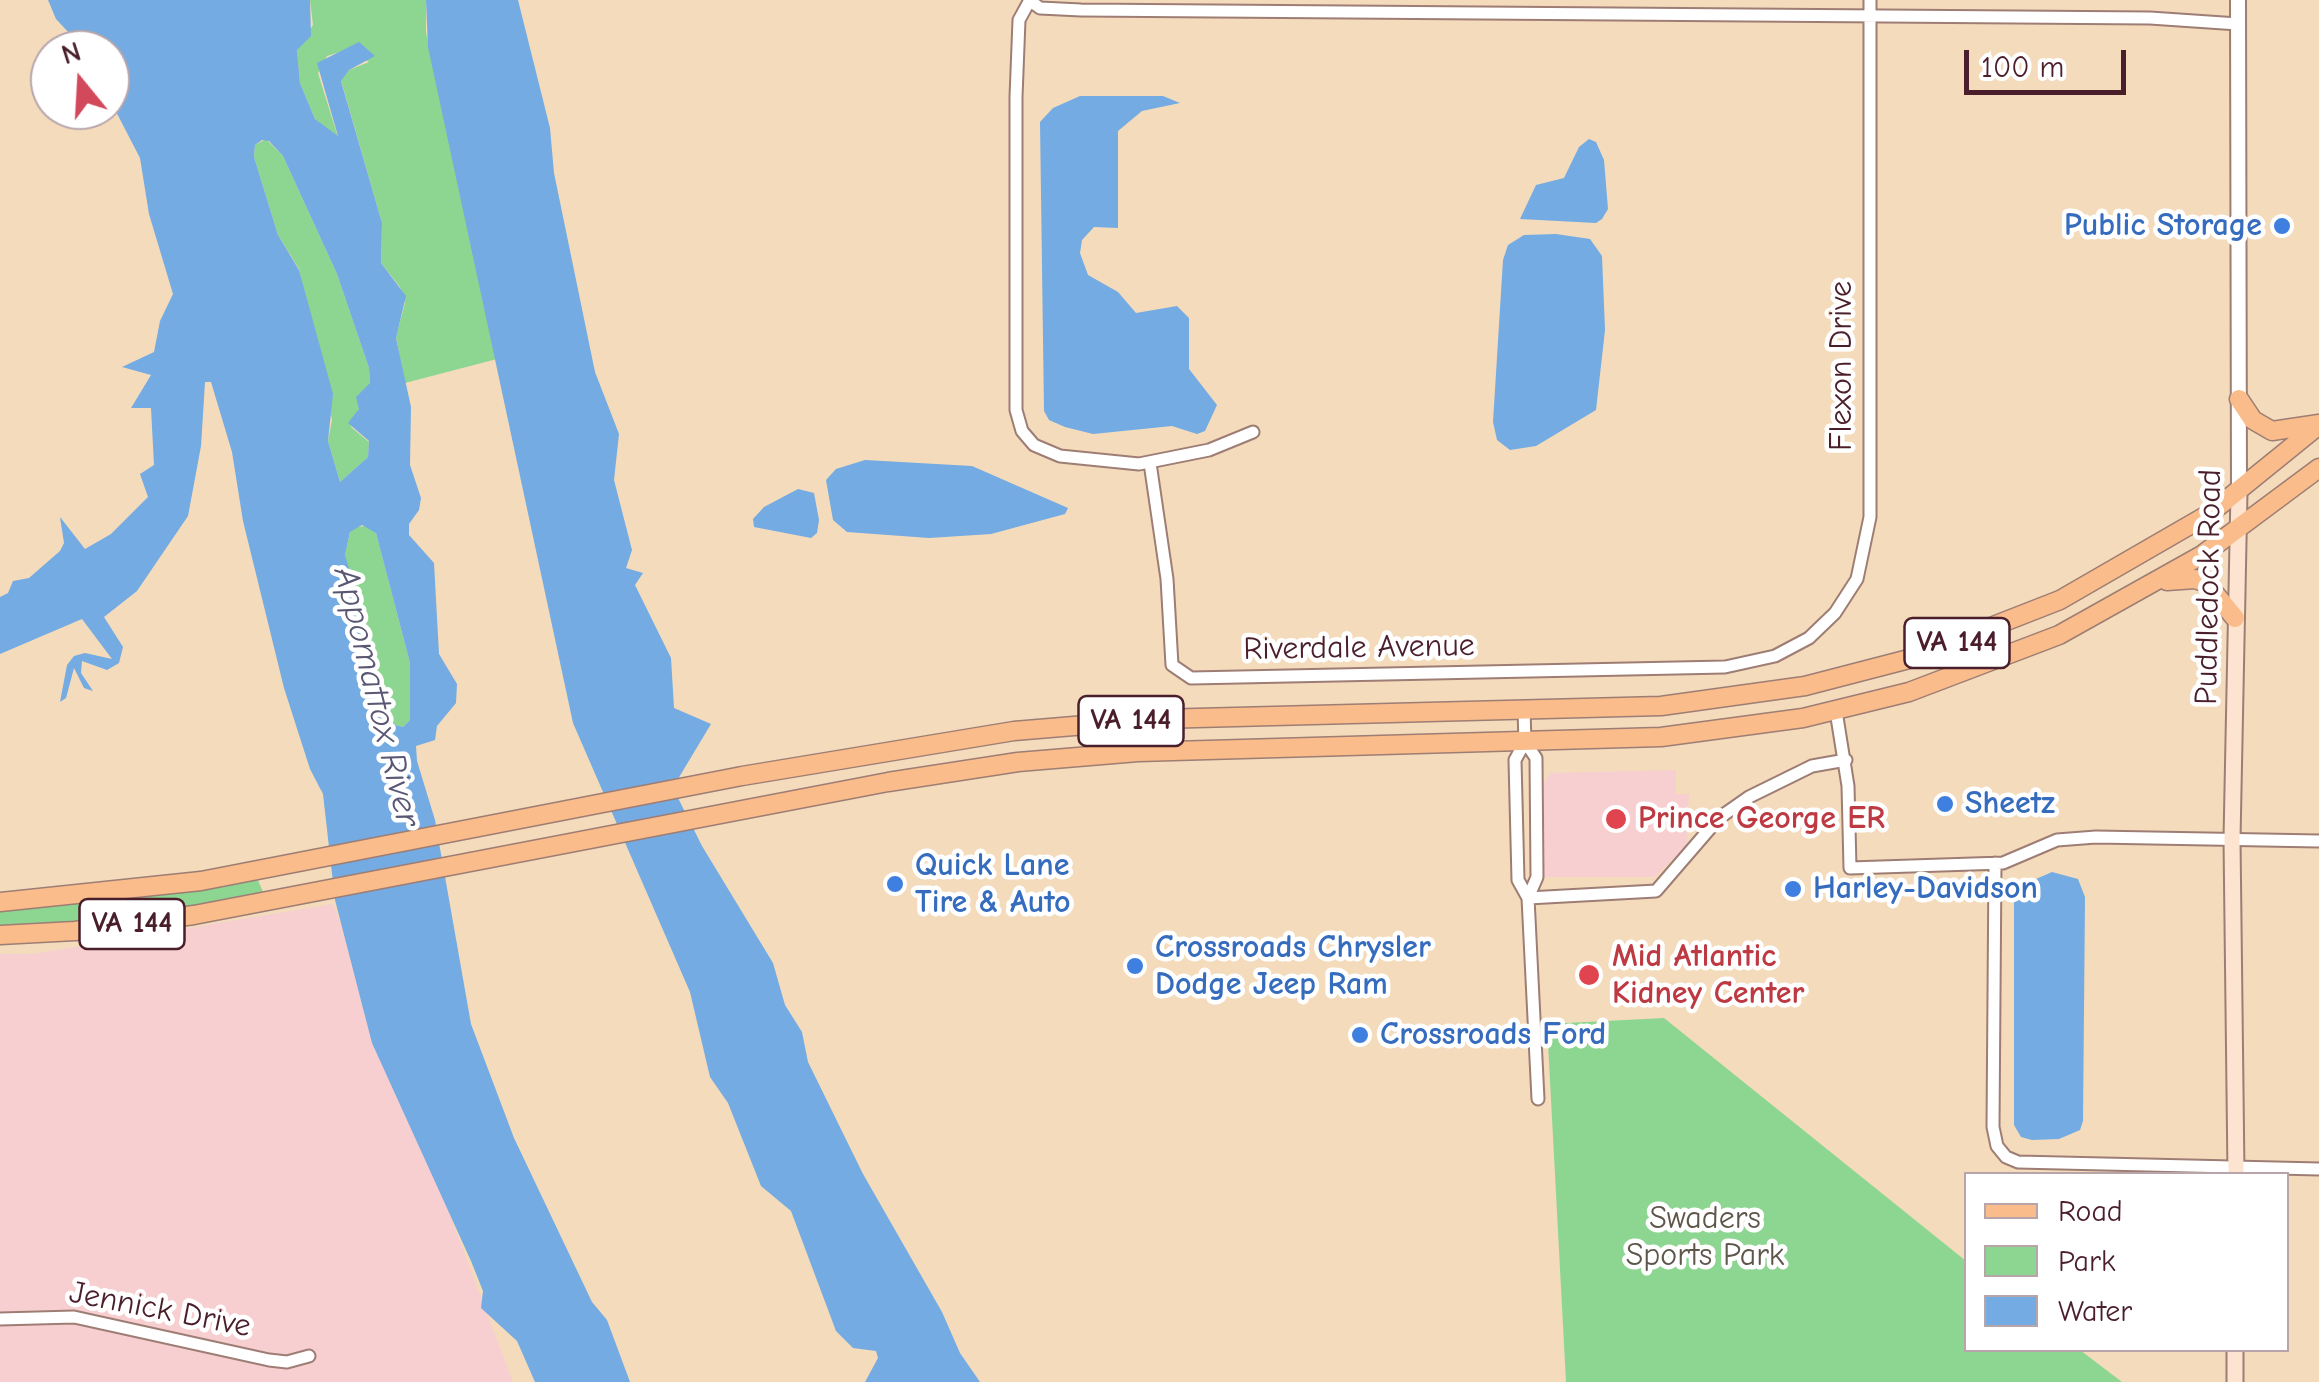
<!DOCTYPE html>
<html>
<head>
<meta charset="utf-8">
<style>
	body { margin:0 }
	#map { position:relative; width:2319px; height:1382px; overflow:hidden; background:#f3dbbc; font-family:"Comic Neue",sans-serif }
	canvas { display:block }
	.legend { position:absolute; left:1964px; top:1172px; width:325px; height:180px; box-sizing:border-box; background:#fff; border:2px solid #b7a5aa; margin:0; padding:12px 18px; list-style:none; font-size:30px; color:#4a1f2b }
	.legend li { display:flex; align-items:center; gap:20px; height:50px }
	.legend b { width:50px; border:2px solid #b7a5aa }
	.north { position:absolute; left:30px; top:30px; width:100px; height:100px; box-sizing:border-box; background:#fff; border:2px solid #b7a5aa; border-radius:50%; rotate:342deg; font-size:28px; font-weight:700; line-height:40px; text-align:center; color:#4a1f2b }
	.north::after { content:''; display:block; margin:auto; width:35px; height:45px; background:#d1495b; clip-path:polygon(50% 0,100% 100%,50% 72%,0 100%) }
	.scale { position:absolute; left:1964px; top:50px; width:162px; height:45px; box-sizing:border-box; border:5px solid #4a1f2b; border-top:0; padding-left:12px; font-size:30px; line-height:35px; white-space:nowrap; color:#4a1f2b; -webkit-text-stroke:8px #fff; paint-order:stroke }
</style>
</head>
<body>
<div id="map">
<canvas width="2319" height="1382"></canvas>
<ul class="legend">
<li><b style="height:12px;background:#f9bc8a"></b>Road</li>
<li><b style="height:28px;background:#8dd692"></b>Park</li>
<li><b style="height:28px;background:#73abe2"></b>Water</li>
</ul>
<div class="north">N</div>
<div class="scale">100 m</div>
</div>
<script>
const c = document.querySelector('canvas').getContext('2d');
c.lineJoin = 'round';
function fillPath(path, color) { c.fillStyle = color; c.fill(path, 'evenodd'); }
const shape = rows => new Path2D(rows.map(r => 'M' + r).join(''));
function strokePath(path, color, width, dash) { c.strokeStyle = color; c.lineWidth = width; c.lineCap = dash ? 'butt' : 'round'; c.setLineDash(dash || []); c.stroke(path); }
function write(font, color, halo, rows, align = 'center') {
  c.font = font + ' "Comic Neue",sans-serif'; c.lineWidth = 9; c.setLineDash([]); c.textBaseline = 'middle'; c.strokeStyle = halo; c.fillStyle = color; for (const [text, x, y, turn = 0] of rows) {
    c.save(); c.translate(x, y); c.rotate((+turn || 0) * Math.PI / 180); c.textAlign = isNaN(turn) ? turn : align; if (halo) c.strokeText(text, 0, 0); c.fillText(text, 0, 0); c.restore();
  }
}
fillPath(shape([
	[1676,770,1676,794,1689,794,1687,845,1655,877,1544,877,1544,783,1551,773],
	[333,904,513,1382,0,1382,0,954,33,954]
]), '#f7cfd0');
fillPath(shape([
	[310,0,426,0,426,32,497,359,405,383,396,337,405,303,400,287,381,263,382,223,341,80,349,70,369,62,349,49,327,56,318,73,338,137,315,119,300,83,297,50,313,25],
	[266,139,283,156,337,274,369,368,370,383,351,427,369,442,368,457,340,482,328,441,332,420,299,269,278,235,254,157,255,145],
	[368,526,376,533,410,663,410,720,403,727,395,725,370,681,345,555,350,532,355,527],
	[256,876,264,894,82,923,0,928,0,908,135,897],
	[1664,1018,1966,1261,1966,1350,2080,1350,2122,1382,1566,1382,1547,1024]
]), '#8dd692');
fillPath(shape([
	[48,0,310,0,311,36,297,50,300,83,315,119,338,136,317,63,359,42,375,56,349,70,341,81,382,223,381,263,406,296,396,338,411,407,410,465,421,498,419,510,409,524,409,535,434,563,439,654,457,684,456,703,437,726,435,740,416,746,417,761,435,820,471,1024,514,1138,592,1302,607,1320,630,1382,535,1382,517,1341,481,1308,483,1291,471,1261,372,1043,335,900,323,794,310,769,284,688,243,521,232,452,211,382,205,382,201,446,188,516,137,591,104,617,123,647,119,663,107,670,82,661,81,673,93,691,84,688,74,668,66,698,60,702,67,665,74,656,85,653,112,659,82,619,0,654,0,597,8,593,13,581,29,578,60,551,64,543,60,517,85,549,111,534,148,497,140,474,154,465,151,408,131,408,151,375,122,367,154,352,160,321,173,294,149,214,140,158,110,100,110,50,68,50,71,35,56,19],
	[262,140,269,141,283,156,337,274,369,368,370,383,356,397,359,409,348,423,369,441,368,457,340,482,328,441,333,394,299,270,278,235,254,157,255,145],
	[362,525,376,533,410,663,410,720,403,727,395,725,370,681,360,605,345,555,350,532],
	[426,0,518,0,550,128,554,173,595,372,619,434,614,480,632,550,626,568,643,573,635,585,671,658,674,708,711,724,675,784,677,796,702,846,773,963,785,1005,802,1032,808,1062,863,1174,942,1312,960,1353,980,1382,865,1382,878,1358,876,1351,853,1348,836,1331,791,1211,761,1186,728,1103,710,1077,690,992,573,723,428,47],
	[1080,96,1163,96,1180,103,1142,111,1118,131,1118,228,1094,227,1082,240,1080,253,1088,275,1118,292,1136,313,1177,306,1189,318,1189,369,1217,405,1205,431,1197,434,1172,426,1093,434,1065,427,1049,420,1044,411,1040,122,1053,108],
	[1589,139,1596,142,1604,160,1608,209,1602,219,1596,223,1520,219,1536,185,1564,178,1579,147],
	[1556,234,1590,239,1602,256,1605,330,1596,410,1536,446,1510,450,1497,440,1493,422,1503,260,1508,245,1524,235],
	[865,460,972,466,1068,508,1065,514,991,534,929,538,847,532,833,520,826,480,836,469],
	[798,489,814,493,819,520,817,533,811,538,754,527,753,519,764,507],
	[2052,872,2078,879,2085,897,2083,1121,2080,1130,2059,1139,2032,1140,2021,1137,2014,1125,2014,897,2022,878,2036,879]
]), '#73abe2');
const minor = shape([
	[1029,0,1040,8,1081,10,2150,18,2238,24],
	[1030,0,1019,20,1016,97,1016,410,1022,431,1034,445,1060,456,1139,464,1209,450,1253,432],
	[1150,463,1167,579,1172,665,1191,678,1725,667,1775,656,1809,638,1835,613,1857,579,1870,517,1870,0],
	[1524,710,1525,742,1536,758,1537,877,1528,898],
	[1836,711,1848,786,1850,868,2003,863,2057,840,2096,837,2319,841],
	[1525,742,1515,760,1518,880,1528,898,1538,1099],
	[1995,863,1993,1127,1997,1146,2006,1157,2018,1162,2319,1169],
	[1528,898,1656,891,1719,818,1749,797,1812,766,1846,760],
	[0,1319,74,1317,269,1360,287,1362,309,1356]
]);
const tertiary = shape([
	[2238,0,2239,492]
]);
const secondary = shape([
	[2236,1174,2232,839,2239,492],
	[2235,1382,2235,1350]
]);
const primary = shape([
	[2239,399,2253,420,2272,431,2319,424],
	[2167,581,2195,579,2206,583,2235,618],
	[0,902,201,881,742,776,1014,731,1158,719,1661,706,1805,686,1909,659,2060,600,2209,514,2319,425],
	[0,935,75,931,194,915,888,782,1018,762,1138,752,1661,737,1803,718,1909,692,2059,635,2202,555,2319,468]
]);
strokePath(minor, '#9e7d74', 15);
strokePath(tertiary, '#9e7d74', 18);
strokePath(secondary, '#9e7d74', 19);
strokePath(primary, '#9e7d74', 21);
strokePath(minor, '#fff', 11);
strokePath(tertiary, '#fff', 14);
strokePath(secondary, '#fde4d0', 15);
strokePath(primary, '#f9bc8a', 18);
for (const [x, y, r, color] of [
	[2282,226,10,"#3f7fe0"],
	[1945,804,10,"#3f7fe0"],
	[1616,819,12,"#e0444e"],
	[895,884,10,"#3f7fe0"],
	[1793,889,10,"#3f7fe0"],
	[1135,966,10,"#3f7fe0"],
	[1589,975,12,"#e0444e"],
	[1360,1035,10,"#3f7fe0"]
]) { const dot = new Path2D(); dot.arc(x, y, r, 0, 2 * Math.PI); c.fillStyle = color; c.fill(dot); strokePath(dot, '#fff', 4); }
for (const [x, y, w] of [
	[1957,643,105],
	[1131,721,105],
	[132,924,105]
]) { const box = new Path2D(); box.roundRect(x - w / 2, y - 25, w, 50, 8); c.fillStyle = '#fff'; c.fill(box); strokePath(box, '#4a1f2b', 2.5); }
write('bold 30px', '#4a1f2b', null, [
	["VA 144",1957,643],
	["VA 144",1131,721],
	["VA 144",132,924]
]);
write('bold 32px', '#366cbe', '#fff', [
	["Public Storage",2262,226,"right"],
	["Sheetz",1965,804],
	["Quick Lane",915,866],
	["Tire & Auto",915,903],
	["Harley-Davidson",1813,889],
	["Crossroads Chrysler",1155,948],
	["Dodge Jeep Ram",1155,985],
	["Crossroads Ford",1380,1035]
], 'left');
write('32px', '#4a1f2b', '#fff', [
	["Flexon Drive",1842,366,-90],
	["Puddledock Road",2209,587,-89],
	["Riverdale Avenue",1359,648,-1],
	["Jennick Drive",160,1310,11]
]);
write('bold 32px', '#be3a42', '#fff', [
	["Prince George ER",1638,819],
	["Mid Atlantic",1612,957],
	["Kidney Center",1612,994]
], 'left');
write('32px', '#5e564a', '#fff', [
	["Swaders",1705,1219],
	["Sports Park",1705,1256]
]);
write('italic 35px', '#5a5774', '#fff', [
	["Appomattox River",376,697,76]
]);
</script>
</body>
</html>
